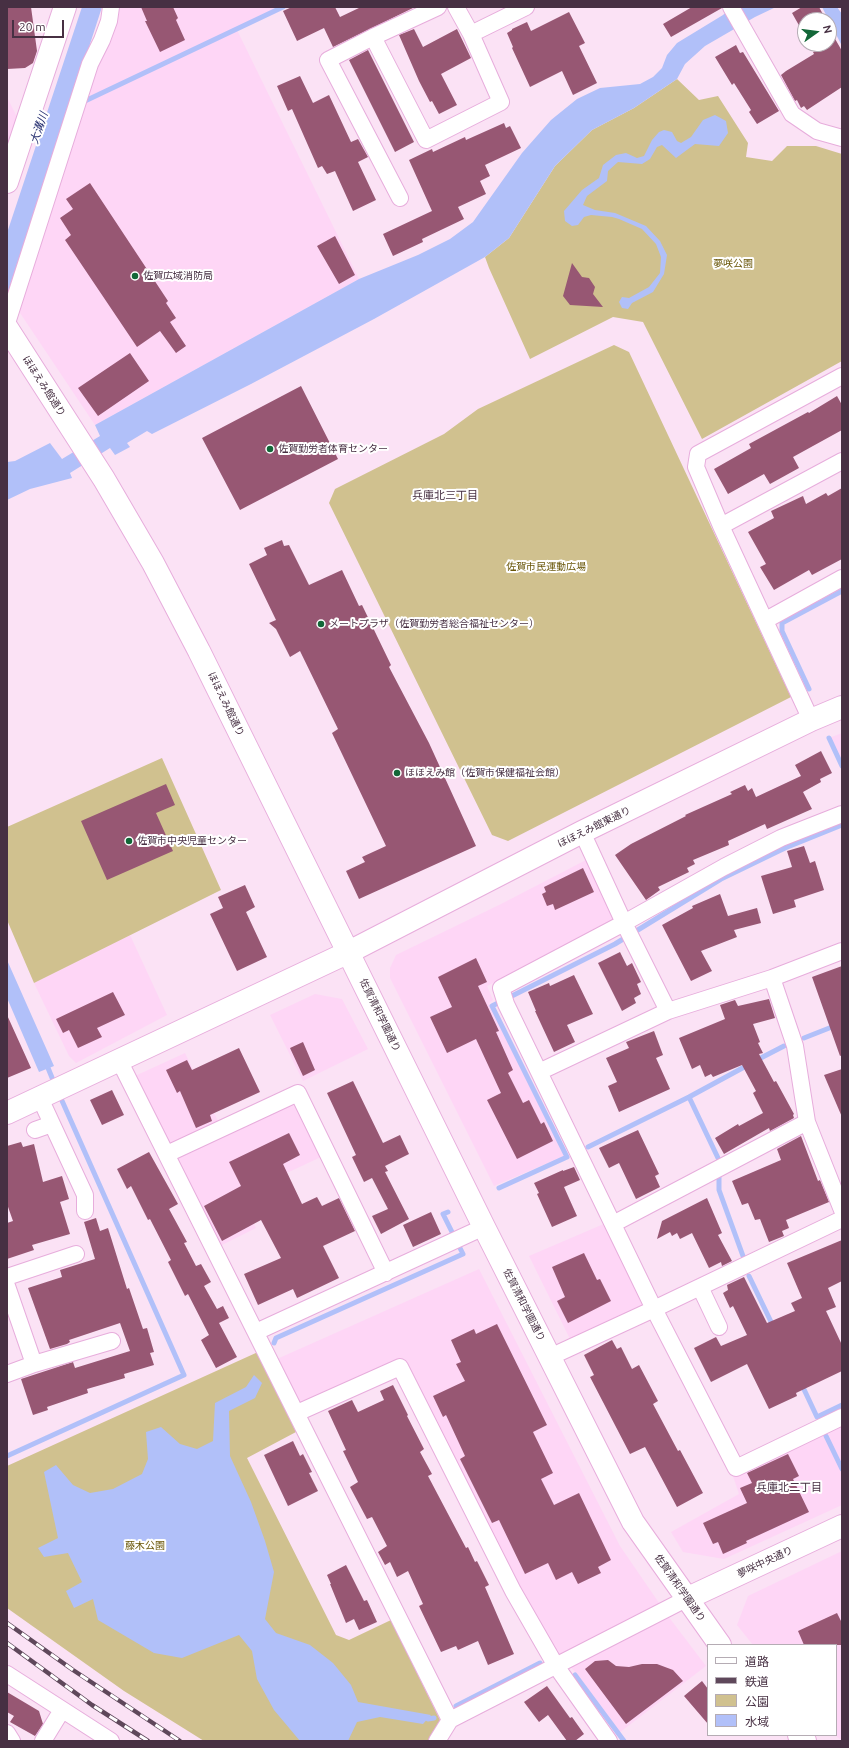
<!DOCTYPE html>
<html>
<head>
<meta charset="utf-8">
<style>
	body { margin:0 }
	#map { position:relative; width:849px; height:1748px; overflow:hidden; background:#fbe2f5; font-family:Ubuntu,"Noto Sans JP",sans-serif }
	canvas { display:block }
	.frame { position:absolute; inset:0; border:8px solid #473043; pointer-events:none }
	.legend { position:absolute; left:707px; top:1644px; width:130px; height:92px; box-sizing:border-box; background:#fff; border:1px solid #b5acb4; margin:0; padding:5px 7px; list-style:none; font-size:12px; color:#473043 }
	.legend li { display:flex; align-items:center; gap:8px; height:20px }
	.legend b { width:20px; border:1px solid #b5acb4 }
	.north { position:absolute; left:797px; top:12px; width:40px; height:40px; box-sizing:border-box; background:#fff; border:1px solid #b5acb4; border-radius:50%; rotate:76deg; font-size:11px; font-weight:700; line-height:16px; text-align:center; color:#473043 }
	.north::after { content:''; display:block; margin:auto; width:14px; height:18px; background:#126738; clip-path:polygon(50% 0,100% 100%,50% 72%,0 100%) }
	.scale { position:absolute; left:12px; top:20px; width:52px; height:18px; box-sizing:border-box; border:2px solid #473043; border-top:0; padding-left:5px; font-size:12px; line-height:14px; white-space:nowrap; color:#473043; -webkit-text-stroke:3px #fff; paint-order:stroke }
</style>
</head>
<body>
<div id="map">
<canvas width="849" height="1748"></canvas>
<div class="frame"></div>
<ul class="legend">
<li><b style="height:5px;background:#fff"></b>道路</li>
<li><b style="height:5px;background:#5f485b"></b>鉄道</li>
<li><b style="height:11px;background:#d0c18f"></b>公園</li>
<li><b style="height:11px;background:#b1c0f9"></b>水域</li>
</ul>
<div class="north">N</div>
<div class="scale">20 m</div>
</div>
<script>
const c = document.querySelector('canvas').getContext('2d');
c.lineJoin = 'round';
function fillPath(path, color) { c.fillStyle = color; c.fill(path, 'evenodd'); }
const shape = rows => new Path2D(rows.map(r => 'M' + r).join(''));
function strokePath(path, color, width, dash) { c.strokeStyle = color; c.lineWidth = width; c.lineCap = dash ? 'butt' : 'round'; c.setLineDash(dash || []); c.stroke(path); }
function write(font, color, halo, rows, align = 'center') {
  c.font = font + ' Ubuntu,"Noto Sans JP",sans-serif'; c.lineWidth = 4; c.setLineDash([]); c.textBaseline = 'middle'; c.strokeStyle = halo; c.fillStyle = color; for (const [text, x, y, turn = 0] of rows) {
    c.save(); c.translate(x, y); c.rotate((+turn || 0) * Math.PI / 180); c.textAlign = isNaN(turn) ? turn : align; if (halo) c.strokeText(text, 0, 0); c.fillText(text, 0, 0); c.restore();
  }
}
fillPath(shape([
	[117,7,283,7,237,30,359,279,95,425,18,310],
	[7,97,18,119,7,150],
	[842,733,842,766,829,738],
	[586,860,614,917,609,925,487,986,493,1000,489,1003,564,1156,494,1186,390,978,390,968,396,955,501,904],
	[130,935,167,1015,76,1063,69,1056,34,983],
	[315,994,342,999,368,1049,303,1081,270,1015],
	[185,1053,218,1121,169,1145,135,1076],
	[295,1100,323,1156,240,1195,256,1228,220,1246,176,1156],
	[606,1223,645,1304,570,1339,529,1256],
	[479,1269,620,1546,668,1616,706,1666,619,1733,576,1673,559,1654,519,1587,404,1358,298,1405,277,1359],
	[842,1424,842,1505,724,1559,683,1552,671,1532,739,1494,733,1476],
	[842,1551,842,1741,835,1735,836,1645,753,1645,737,1625,748,1596]
]), '#fed6f6');
fillPath(shape([
	[677,79,699,100,718,96,748,143,746,157,772,161,787,146,816,146,842,154,842,361,702,439,643,322,613,317,530,359,489,268,485,257,509,238,555,166,592,130,634,108],
	[614,345,629,352,791,697,508,841,492,835,329,503,335,489,444,434,478,409],
	[162,758,221,890,34,983,7,920,7,827],
	[258,1352,296,1432,247,1458,336,1635,349,1640,391,1620,440,1720,428,1741,204,1741,124,1691,7,1608,7,1466]
]), '#d0c18f');
fillPath(shape([
	[82,7,102,7,7,300,7,233],
	[732,7,776,7,755,17,705,46,685,64,677,79,634,108,592,130,555,166,509,238,485,257,374,319,251,384,152,434,147,431,127,443,130,447,115,455,110,448,70,473,72,478,30,489,7,500,7,462,15,461,50,443,62,459,100,436,95,425,359,279,418,255,450,239,473,222,522,153,551,120,577,99,600,88,640,84,653,77,662,68,667,55,677,43,723,15],
	[822,7,837,7,842,14,842,46],
	[715,115,726,121,728,133,719,146,695,144,676,158,662,145,657,147,650,159,642,164,618,162,608,171,607,181,587,196,583,205,595,210,615,213,646,226,660,241,667,255,664,274,653,292,632,303,628,309,622,308,619,302,622,297,629,298,649,287,660,273,661,257,656,244,642,229,619,219,612,217,591,215,584,217,578,225,572,226,565,221,564,211,582,190,599,178,603,165,616,155,626,153,637,158,644,156,652,140,659,132,664,130,672,132,677,141,681,143,691,137,703,120],
	[7,960,54,1066,39,1072,7,998],
	[254,1375,262,1383,255,1398,229,1411,230,1456,251,1502,265,1541,274,1572,265,1619,276,1633,310,1645,333,1663,351,1685,358,1702,431,1715,423,1724,380,1717,357,1722,348,1741,300,1741,274,1710,257,1679,252,1651,239,1635,182,1658,154,1653,98,1620,93,1599,74,1608,66,1591,82,1582,68,1553,44,1557,38,1548,58,1538,44,1472,56,1465,73,1485,90,1493,113,1489,142,1474,148,1459,146,1432,161,1427,180,1444,197,1449,213,1441,215,1403,246,1387]
]), '#b1c0f9');
strokePath(shape([
	[85,101,283,7],
	[809,689,782,631,782,623,842,591],
	[829,738,842,766],
	[804,1038,842,1023],
	[755,1061,784,1046],
	[46,1063,55,1085],
	[689,1097,718,1158],
	[588,1147,689,1097,748,1065],
	[719,1176,719,1190,743,1256],
	[499,1188,567,1157,492,1006,615,944,721,879,785,848,842,825],
	[749,1276,774,1328],
	[274,1343,276,1338,463,1254,443,1214,448,1212],
	[801,1383,817,1417,842,1405],
	[826,1436,842,1469],
	[7,1456,184,1375,59,1094],
	[575,1675,624,1741],
	[456,1706,540,1663],
	[428,1719,434,1718]
]), '#b1c0f9', 5);
fillPath(shape([
	[7,7,31,7,37,51,33,63,25,68,7,69],
	[141,7,173,7,178,18,176,20,185,40,160,52,145,21,147,21],
	[292,7,335,7,340,17,361,7,415,7,333,47,324,28,297,41,283,11],
	[692,7,722,8,671,37,663,24],
	[802,7,819,7,826,20,805,20,805,36,792,13],
	[569,12,585,43,579,46,597,83,573,95,562,71,530,87,512,48,513,47,507,33,512,30,512,29,527,22,531,31],
	[829,24,832,29,830,30,842,51,842,87,807,110,804,106,801,108,797,100,795,101,781,75,786,71,814,54,813,52,815,51,810,44,829,44],
	[414,29,423,47,457,29,471,58,441,74,457,105,439,114,432,101,430,102,419,81,399,35],
	[736,45,740,53,743,52,779,111,757,124,749,112,751,110,734,83,732,85,715,57],
	[368,50,414,142,395,152,349,60],
	[300,76,313,103,329,95,351,142,358,139,368,157,358,162,376,200,353,211,335,171,327,174,322,166,318,168,292,109,288,111,277,86],
	[504,123,506,128,510,126,521,148,485,165,490,176,480,181,486,194,458,207,464,219,422,239,423,242,393,256,383,234,432,211,409,160,432,149,433,152,465,137,466,140],
	[90,183,168,301,166,303,176,318,170,322,186,346,176,353,160,331,137,347,65,240,71,235,60,218,73,209,66,199],
	[335,236,355,275,339,284,317,246],
	[572,263,582,277,589,278,595,287,593,294,603,307,570,305,563,296],
	[130,353,149,381,98,416,78,388],
	[301,386,338,459,240,510,202,438],
	[837,396,842,405,842,430,793,457,799,468,770,484,764,474,728,494,714,469,751,448,749,444,808,412,809,413],
	[842,488,842,559,812,575,809,570,774,590,760,567,766,564,748,532,774,518,771,511,803,496,806,504,826,493,828,496],
	[282,540,284,546,289,545,309,585,342,570,359,606,362,605,391,665,389,667,429,743,476,846,359,899,346,871,365,862,362,857,386,846,332,733,338,729,300,651,290,657,276,629,269,623,276,620,249,564,267,555,264,548],
	[821,751,832,773,820,779,821,782,803,792,812,809,767,829,765,824,728,841,729,845,693,860,695,864,687,868,689,872,658,887,660,890,646,900,615,855,631,844,686,816,685,815,732,794,730,792,745,785,748,791,752,788,756,797,801,776,795,765],
	[166,784,175,805,156,813,173,851,107,880,81,821],
	[804,846,810,863,815,861,824,890,794,900,796,907,773,914,761,876,792,867,787,851],
	[583,868,594,892,555,910,553,904,547,906,542,894,546,892,544,887],
	[245,885,255,907,246,912,267,957,237,971,210,914,223,908,218,897],
	[720,894,728,916,757,908,761,923,734,930,737,937,701,951,712,971,691,981,662,925,693,908,692,906],
	[620,952,627,966,632,963,641,982,637,984,641,994,634,998,636,1003,622,1011,598,963],
	[476,958,487,982,478,986,499,1031,496,1032,513,1070,508,1073,523,1103,529,1100,541,1124,544,1122,553,1141,517,1159,487,1100,501,1093,476,1039,447,1053,430,1017,452,1007,438,977],
	[842,966,842,1055,840,1056,812,977],
	[574,975,593,1014,567,1025,575,1042,554,1052,535,1011,536,1011,528,992,549,983,550,986],
	[113,992,125,1015,97,1028,102,1037,78,1048,69,1030,63,1033,56,1019],
	[769,999,775,1018,753,1024,760,1042,758,1043,763,1053,759,1054,774,1082,776,1081,794,1114,793,1115,794,1118,770,1131,769,1128,724,1154,715,1138,738,1124,739,1126,763,1113,753,1093,756,1091,742,1065,713,1077,711,1074,705,1077,700,1065,692,1069,679,1038,725,1019,720,1005,735,1000,738,1006],
	[7,1015,31,1068,7,1078],
	[654,1031,663,1055,656,1058,670,1089,619,1112,608,1086,617,1082,606,1058,629,1048,626,1042],
	[303,1042,315,1070,303,1076,290,1048],
	[239,1048,260,1092,210,1115,212,1121,196,1128,180,1091,177,1093,166,1070,187,1060,192,1070],
	[842,1069,842,1117,824,1075],
	[353,1081,383,1143,400,1135,409,1154,385,1166,388,1171,385,1172,409,1219,381,1234,372,1216,388,1209,372,1178,364,1182,352,1157,356,1155,327,1093],
	[112,1090,124,1115,102,1125,90,1100],
	[638,1130,659,1174,655,1176,660,1187,636,1199,619,1163,609,1168,599,1148],
	[289,1133,300,1155,283,1164,302,1204,317,1197,322,1206,339,1198,355,1231,323,1246,339,1278,297,1298,293,1289,258,1305,244,1274,281,1258,261,1220,222,1241,204,1206,241,1186,229,1162],
	[801,1136,818,1181,820,1180,829,1202,786,1220,789,1228,782,1231,784,1236,769,1242,760,1219,755,1220,748,1203,742,1205,732,1181,781,1160,777,1149],
	[21,1142,23,1147,34,1144,43,1182,62,1176,69,1199,60,1202,70,1234,32,1245,34,1250,7,1259,7,1223,13,1221,7,1204,7,1146],
	[149,1152,178,1204,169,1209,187,1242,184,1243,196,1266,201,1264,211,1282,204,1286,217,1309,223,1306,229,1318,219,1323,237,1357,216,1368,201,1340,209,1335,188,1294,185,1296,168,1262,171,1260,150,1219,148,1220,131,1186,127,1189,117,1169],
	[574,1167,580,1180,564,1187,577,1216,552,1227,537,1194,539,1193,534,1183,563,1170,563,1171],
	[707,1198,722,1233,718,1235,732,1261,722,1266,721,1262,709,1268,692,1233,680,1239,677,1233,672,1236,670,1232,657,1239,662,1221],
	[431,1212,441,1234,413,1247,403,1225],
	[96,1218,100,1231,108,1228,127,1289,129,1288,143,1329,147,1328,154,1352,150,1353,154,1365,124,1374,125,1378,87,1389,88,1393,47,1407,48,1410,33,1415,21,1379,73,1362,75,1368,130,1351,120,1323,69,1340,70,1342,67,1344,50,1349,28,1288,62,1277,60,1270,95,1259,84,1222],
	[842,1240,842,1281,828,1288,836,1307,826,1311,842,1345,842,1371,796,1393,797,1396,769,1409,747,1364,711,1382,694,1348,716,1337,721,1346,747,1335,733,1306,730,1308,723,1293,728,1290,727,1285,744,1277,767,1323,795,1311,791,1303,802,1298,787,1263],
	[584,1253,597,1280,600,1279,611,1301,568,1323,557,1301,565,1297,552,1267],
	[497,1324,547,1425,533,1432,553,1473,541,1479,554,1505,579,1493,611,1560,598,1567,601,1573,578,1584,572,1572,556,1580,548,1563,525,1574,499,1520,492,1523,460,1459,465,1456,446,1415,443,1417,433,1396,465,1381,456,1364,461,1362,451,1340,474,1329,476,1334],
	[612,1340,617,1349,621,1347,632,1369,639,1365,658,1401,653,1404,678,1451,680,1450,703,1493,677,1507,645,1447,630,1454,590,1377,594,1375,584,1355],
	[393,1385,408,1415,407,1416,424,1449,420,1452,432,1474,428,1476,466,1548,468,1547,475,1562,477,1561,489,1585,485,1587,514,1654,488,1665,478,1641,458,1650,456,1646,441,1652,419,1606,423,1604,408,1571,397,1577,390,1562,385,1565,378,1552,387,1546,372,1517,367,1519,350,1487,358,1482,343,1451,346,1450,328,1411,352,1400,358,1412,384,1400,380,1391],
	[293,1441,300,1456,303,1454,312,1472,309,1473,318,1491,288,1506,264,1455],
	[788,1454,799,1476,793,1479,809,1512,746,1541,747,1543,723,1554,718,1542,713,1544,703,1523,747,1503,740,1488,752,1483,747,1473],
	[346,1565,364,1601,367,1600,377,1622,359,1630,354,1619,346,1623,330,1584,331,1584,327,1575],
	[837,1613,842,1623,842,1645,804,1645,798,1631],
	[608,1660,616,1666,629,1667,642,1664,657,1664,673,1670,683,1681,626,1724,585,1669,595,1661],
	[702,1681,708,1689,708,1724,684,1696],
	[547,1686,570,1718,572,1717,584,1734,575,1741,567,1741,548,1715,539,1722,524,1702],
	[7,1692,39,1711,43,1724,35,1736,10,1722,14,1716,7,1712]
]), '#975773');
const street = shape([
	[438,7,373,37,426,140,501,102,471,34,456,7],
	[731,7,792,114,817,131,842,138],
	[471,34,526,7],
	[373,37,328,60,400,198],
	[7,323,90,64,102,40,109,21,111,7],
	[721,526,842,461],
	[766,620,842,578],
	[811,720,721,526,696,467,698,454,842,376],
	[842,814,781,838,724,867,624,923,501,988,506,1004,654,1309,736,1468,842,1417],
	[582,832,624,923,668,1011],
	[772,978,795,1046,807,1122,842,1210],
	[119,1060,450,1720],
	[539,1072,668,1011,772,978,842,951],
	[40,1098,52,1124],
	[35,1130,52,1124,85,1195,85,1211],
	[167,1154,298,1093,386,1273],
	[613,1224,807,1122],
	[7,1277,76,1254],
	[7,1286,34,1364,7,1374],
	[700,1287,719,1327],
	[256,1332,484,1227],
	[550,1357,654,1309,842,1219],
	[34,1364,112,1341],
	[297,1413,400,1367,513,1591,556,1666,609,1741],
	[7,1674,111,1741],
	[7,1733,12,1741],
	[43,1741,62,1710],
	[437,1741,450,1720,688,1598]
]);
const secondary = shape([
	[7,182,65,7],
	[7,328,104,479,153,563,199,651,484,1227,633,1522,720,1645],
	[7,1113,349,952,582,832,811,720,842,707],
	[688,1598,842,1526],
	[799,1735,805,1741]
]);
strokePath(street, '#e7addc', 18);
strokePath(secondary, '#e7addc', 24);
strokePath(street, '#fff', 16);
strokePath(secondary, '#fff', 22);
const rail = shape([
	[7,1623,73,1670,180,1741],
	[7,1643,92,1705,148,1741]
]);
strokePath(rail, '#5f485b', 4.5);
strokePath(rail, '#fff', 3, [9]);
for (const [x, y, r, color] of [
	[135,276,4,"#126738"],
	[270,449,4,"#126738"],
	[321,624,4,"#126738"],
	[397,773,4,"#126738"],
	[129,841,4,"#126738"]
]) { const dot = new Path2D(); dot.arc(x, y, r, 0, 2 * Math.PI); c.fillStyle = color; c.fill(dot); strokePath(dot, '#fff', 1.5); }
write('10px', '#695608', '#fff', [
	["夢咲公園",733,264],
	["佐賀市民運動広場",546,567],
	["藤木公園",145,1546]
]);
write('10px', '#473043', '#fff', [
	["佐賀広域消防局",143,276],
	["佐賀勤労者体育センター",278,449],
	["メートプラザ（佐賀勤労者総合福祉センター）",329,624],
	["ほほえみ館（佐賀市保健福祉会館）",405,773],
	["佐賀市中央児童センター",137,841]
], 'left');
write('10px', '#473043', '#fff', [
	["ほほえみ館通り",44,386,57],
	["ほほえみ館通り",226,704,64],
	["ほほえみ館東通り",594,827,-26],
	["佐賀清和学園通り",380,1015,64],
	["佐賀清和学園通り",524,1305,63],
	["夢咲中央通り",765,1562,-25],
	["佐賀清和学園通り",680,1588,55]
]);
write('italic 11px', '#273071', '#fff', [
	["大溝川",39,128,-72]
]);
write('11px', '#473043', '#fff', [
	["兵庫北三丁目",445,495],
	["兵庫北二丁目",789,1487]
]);
</script>
</body>
</html>
